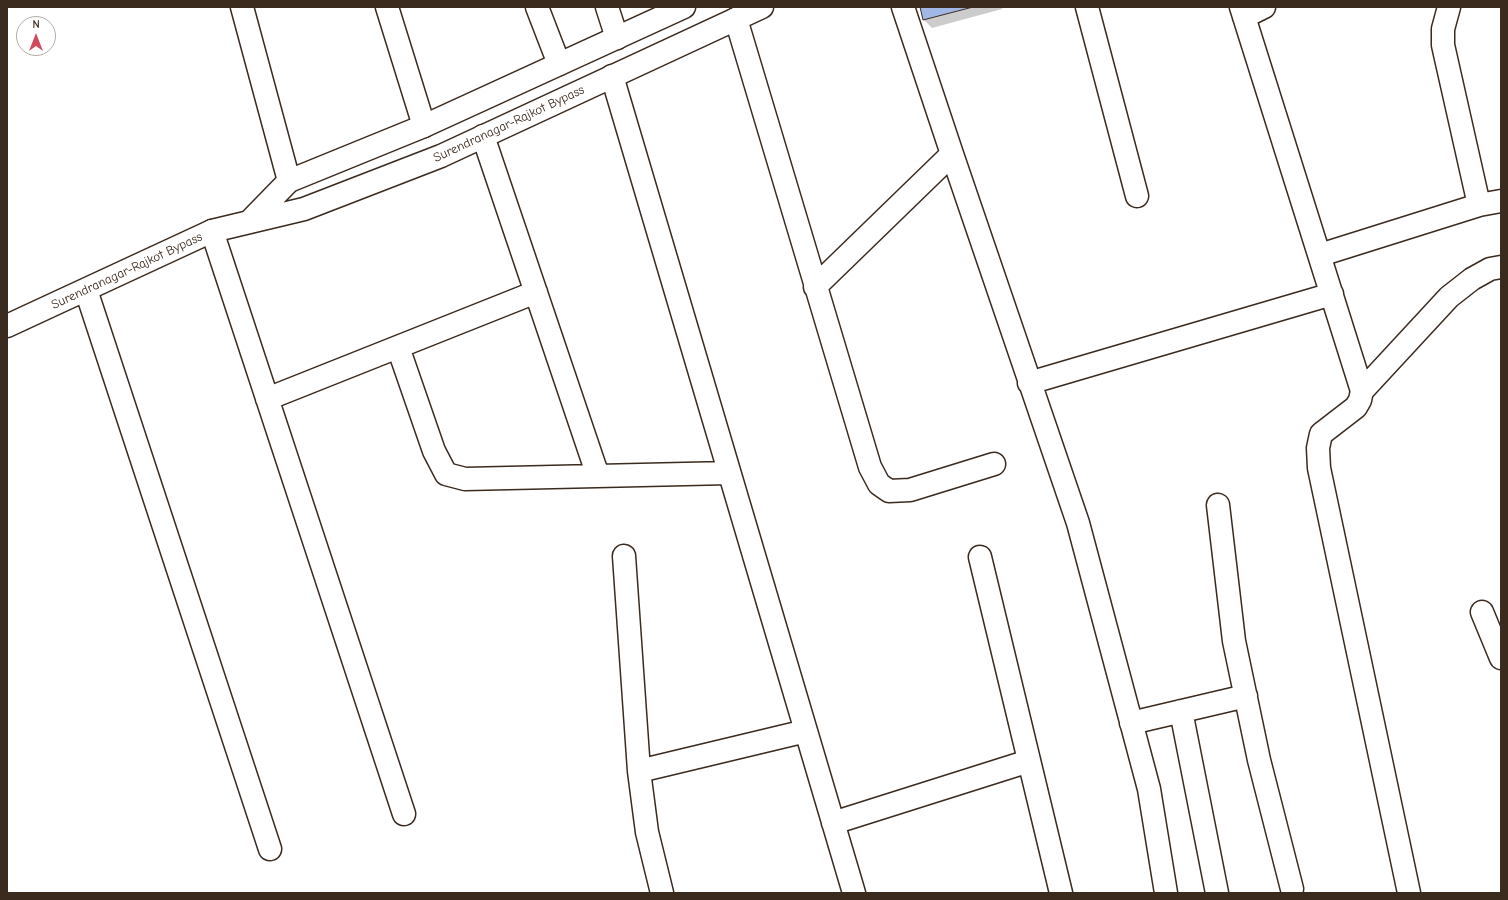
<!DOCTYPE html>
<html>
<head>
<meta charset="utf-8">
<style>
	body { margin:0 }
	#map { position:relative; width:1508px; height:900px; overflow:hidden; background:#fff; font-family:"Comic Neue",sans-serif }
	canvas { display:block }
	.frame { position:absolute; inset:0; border:8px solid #3b2a1e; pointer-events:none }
	.north { position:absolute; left:16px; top:16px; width:40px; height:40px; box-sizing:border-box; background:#fff; border:1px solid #b1aaa5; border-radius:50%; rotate:0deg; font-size:11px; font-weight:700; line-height:16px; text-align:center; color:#3b2a1e }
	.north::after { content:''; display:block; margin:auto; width:14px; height:18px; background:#d1495b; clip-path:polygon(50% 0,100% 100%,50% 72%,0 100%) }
</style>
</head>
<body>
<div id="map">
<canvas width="1508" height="900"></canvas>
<div class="frame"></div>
<div class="north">N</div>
</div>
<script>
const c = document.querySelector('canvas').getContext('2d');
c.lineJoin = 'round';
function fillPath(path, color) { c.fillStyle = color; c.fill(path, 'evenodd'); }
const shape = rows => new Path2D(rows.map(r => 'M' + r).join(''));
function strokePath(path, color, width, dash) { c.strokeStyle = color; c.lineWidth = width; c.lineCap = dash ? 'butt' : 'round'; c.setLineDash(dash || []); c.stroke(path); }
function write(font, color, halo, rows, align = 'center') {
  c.font = font + ' "Comic Neue",sans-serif'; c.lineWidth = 3; c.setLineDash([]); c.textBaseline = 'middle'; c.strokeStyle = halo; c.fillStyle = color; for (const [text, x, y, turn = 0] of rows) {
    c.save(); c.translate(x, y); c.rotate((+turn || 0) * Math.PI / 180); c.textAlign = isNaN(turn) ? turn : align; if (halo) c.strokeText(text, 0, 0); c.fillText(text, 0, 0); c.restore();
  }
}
fillPath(shape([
	[921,7,1002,7,1002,9,932,28,924,20]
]), '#0003');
const building = shape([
	[920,7,973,7,923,20,920,7]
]);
fillPath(building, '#a1b8e6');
strokePath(building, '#3b2a1e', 1);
const minor = shape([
	[242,7,289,181],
	[387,7,424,126],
	[537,7,559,64],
	[607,7,617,38],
	[903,7,952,154,1078,523,1149,789,1166,893],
	[1087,7,1137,196],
	[1241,7,1362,391,1360,400,1356,407,1321,434,1318,448,1319,468,1409,893],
	[1449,7,1443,29,1443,45,1479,205],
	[1244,17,1264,7],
	[736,19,870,467,879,484,889,491,910,490,994,464],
	[612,76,854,893],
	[483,136,598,476],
	[212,231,404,814],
	[1320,255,1479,205,1501,201],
	[815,287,952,154],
	[86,290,270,849],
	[398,347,434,451,446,474,465,479,729,473],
	[1029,383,1332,294],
	[1362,391,1449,297,1472,279,1490,269,1501,267],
	[267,399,536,292],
	[1218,505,1234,641,1259,760,1292,889],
	[624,556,639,771,647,832,662,893],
	[980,557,1061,893],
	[1482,612,1501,658],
	[1181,711,1217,893],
	[1131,723,1246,696],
	[639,771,806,731],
	[833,823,1029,761]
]);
const primary = shape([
	[249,222,289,181,424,126,684,7],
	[7,326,212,231,304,209,441,156,762,7]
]);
strokePath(minor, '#3b2a1e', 25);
strokePath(primary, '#3b2a1e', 25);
strokePath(minor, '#fff', 22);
strokePath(primary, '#fff', 22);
write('13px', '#3b2a1e', '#fff', [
	["Surendranagar-Rajkot Bypass",509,124,-25],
	["Surendranagar-Rajkot Bypass",127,271,-25]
]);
</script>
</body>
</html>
